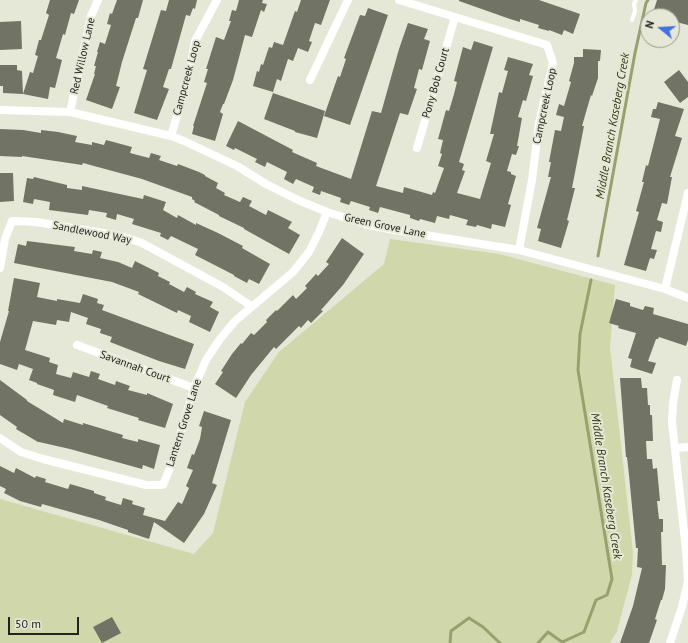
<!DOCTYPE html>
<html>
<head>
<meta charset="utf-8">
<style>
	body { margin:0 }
	#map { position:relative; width:688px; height:643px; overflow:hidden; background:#e5e8d7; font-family:"PT Sans",sans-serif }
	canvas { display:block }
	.north { position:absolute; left:640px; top:8px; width:40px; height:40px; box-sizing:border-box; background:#e5e8d7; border:1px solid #979a8d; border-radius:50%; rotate:288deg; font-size:11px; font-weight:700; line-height:16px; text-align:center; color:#23241e }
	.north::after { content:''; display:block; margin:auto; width:14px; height:18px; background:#4370e2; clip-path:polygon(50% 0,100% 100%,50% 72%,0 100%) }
	.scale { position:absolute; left:8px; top:617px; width:71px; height:18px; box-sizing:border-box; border:2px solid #23241e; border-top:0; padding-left:5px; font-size:12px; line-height:14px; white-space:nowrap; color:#23241e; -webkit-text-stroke:3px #e5e8d7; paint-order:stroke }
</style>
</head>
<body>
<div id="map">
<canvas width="688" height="643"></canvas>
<div class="north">N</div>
<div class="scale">50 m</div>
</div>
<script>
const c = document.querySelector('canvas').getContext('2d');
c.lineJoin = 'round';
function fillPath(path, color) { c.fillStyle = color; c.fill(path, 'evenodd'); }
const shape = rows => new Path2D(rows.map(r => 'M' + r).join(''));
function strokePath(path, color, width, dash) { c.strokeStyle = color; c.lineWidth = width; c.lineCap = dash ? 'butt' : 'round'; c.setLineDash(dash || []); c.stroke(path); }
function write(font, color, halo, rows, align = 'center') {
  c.font = font + ' "PT Sans",sans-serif'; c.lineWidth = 4; c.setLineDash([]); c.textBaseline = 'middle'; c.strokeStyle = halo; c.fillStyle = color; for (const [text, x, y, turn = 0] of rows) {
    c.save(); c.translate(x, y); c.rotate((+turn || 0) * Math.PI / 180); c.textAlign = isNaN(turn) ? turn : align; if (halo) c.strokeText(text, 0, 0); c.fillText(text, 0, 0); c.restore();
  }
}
fillPath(shape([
	[390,239,499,254,615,285,610,347,633,552,632,575,617,631,610,643,0,643,0,499,194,554,213,533,245,402,279,352,384,264]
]), '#d0d7aa');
strokePath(shape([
	[598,256,635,53,646,3,648,0],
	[450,643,451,631,469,618,483,627,500,643],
	[538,643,548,632,562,642,584,632,596,600,607,595,612,579,578,370,580,334,591,280]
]), '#98a06d', 3);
fillPath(shape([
	[50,0,79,0,74,14,71,13,65,35,63,34,56,58,62,60,55,88,50,87,48,99,23,94,30,72,33,73,38,56,35,55,39,40,41,40,49,15,46,13],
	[117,0,143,0,138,18,136,18,122,62,116,86,120,87,112,109,86,100,95,74,94,74,96,66,94,66,98,52,97,52,100,42,105,44,111,25,107,24,110,13,112,14],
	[169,0,197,0,195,9,193,8,190,16,186,15,171,69,169,69,163,87,169,89,157,120,134,113,147,70,143,69,161,10,166,11],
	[239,0,263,0,262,3,267,4,264,12,261,10,252,37,245,35,233,80,224,104,223,104,220,112,223,114,215,141,192,134,194,126,193,126,207,83,204,82,208,69,206,69,216,37,224,40,231,21,229,21,232,10,236,11],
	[301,0,330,0,321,25,315,23,309,41,312,42,308,52,298,48,293,61,288,59,281,81,277,79,273,92,253,86,257,71,259,72,261,64,263,65,269,47,272,48,274,42,283,45,295,11,297,12],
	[459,0,539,0,580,14,573,34,564,30,562,35,549,30,549,31,538,28,539,25,520,19,520,22,510,19,459,1],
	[657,0,688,0,688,25,672,21,672,16,652,16],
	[368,8,388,15,350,125,324,116,338,76,340,77,346,59,344,58,360,15,365,16],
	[21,21,22,49,0,50,0,22],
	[408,23,428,29,424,39,430,41,422,70,419,69,414,88,417,89,408,115,400,113,376,186,403,193,404,187,432,195,433,192,435,193,444,168,438,166,442,154,440,153,443,140,438,139,446,110,449,111,454,94,457,82,454,81,463,47,471,50,474,41,493,47,459,162,464,164,462,170,465,171,457,193,480,199,491,163,486,161,494,134,490,134,499,92,502,93,508,71,504,70,508,57,533,64,529,75,533,76,526,101,523,100,518,117,522,118,517,146,519,146,516,155,512,154,507,171,511,172,511,174,516,176,508,204,511,205,505,227,492,224,491,229,477,225,476,227,466,225,468,220,450,215,449,219,437,216,435,223,420,219,419,221,410,218,410,215,380,207,378,213,369,210,370,207,351,201,349,205,340,202,341,198,321,191,320,195,312,192,314,187,296,179,293,184,284,179,287,172,267,162,265,167,255,162,257,159,235,148,234,150,226,146,238,121,293,150,292,152,317,163,316,166,351,179,372,111,381,113,399,49],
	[583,49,601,50,600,61,598,61,598,78,592,96,591,95,582,126,584,126,572,188,575,188,567,220,569,221,561,248,538,241,541,229,537,228,551,177,548,177,551,162,549,162,555,130,561,131,564,117,556,115,559,104,564,106,571,82,569,81,574,63,574,57,583,57],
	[0,65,17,65,17,70,22,71,23,94,3,93,3,86,0,86],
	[679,70,688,82,688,97,680,103,664,82],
	[273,93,325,111,317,138,295,132,295,131,264,119],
	[658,102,684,109,675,136,682,138,670,177,672,177,667,204,662,203,657,220,663,222,661,232,656,231,651,249,657,250,654,259,650,258,646,271,624,265,639,212,636,211,644,182,642,182,646,165,648,166,660,119,651,117,653,109,656,109],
	[0,129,23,130,41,133,41,130,58,132,77,136,75,142,92,145,92,142,104,145,106,140,132,147,130,153,149,158,151,153,161,156,159,160,177,166,178,164,199,172,205,175,205,176,218,183,216,188,225,193,224,195,240,202,243,197,252,201,249,206,266,215,268,210,292,222,288,228,300,235,289,254,244,229,244,228,219,216,219,215,194,202,195,201,192,199,192,197,142,179,83,163,82,165,22,156,22,157,0,156],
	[0,173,13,173,14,201,0,202],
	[34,177,67,185,67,188,82,190,82,186,143,199,144,195,166,202,163,210,177,218,178,215,196,225,196,223,218,233,243,246,242,248,270,264,259,284,249,279,247,283,234,276,234,275,195,255,198,249,171,236,168,240,160,236,161,233,132,224,134,219,117,214,116,220,106,217,107,213,89,210,88,215,49,210,50,202,34,199,33,204,23,202,27,178,33,179],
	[342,238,364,254,343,285,321,310,323,311,311,323,308,320,301,328,299,326,276,349,274,347,251,375,236,398,215,384,223,372,221,371,232,354,241,343,242,344,251,333,254,335,267,322,266,320,276,310,277,311,293,295,296,299,307,288,305,286,316,274,318,276,329,264,326,262],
	[27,241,75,247,74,251,92,254,93,250,102,252,100,258,118,262,132,268,135,261,159,273,158,276,170,282,169,284,184,292,187,287,196,292,195,294,213,302,210,307,219,312,210,332,189,322,191,316,178,310,177,313,138,294,139,292,112,282,14,263,18,244,26,246],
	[14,278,40,283,37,297,57,301,57,299,80,303,83,294,98,299,97,303,104,305,102,310,194,344,185,369,159,361,110,342,112,337,100,333,101,329,86,324,88,318,71,312,69,322,57,320,56,325,33,321,25,350,50,358,49,362,58,365,56,374,71,378,73,372,89,377,91,371,100,374,98,379,115,385,116,381,130,386,128,390,147,395,147,393,173,404,165,428,138,420,139,418,107,408,108,406,77,395,75,402,53,395,54,390,37,384,37,383,29,380,33,369,19,364,17,370,0,364,0,342,9,311,8,311],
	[616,299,630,303,630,306,643,310,645,306,654,308,653,314,688,324,688,340,686,346,659,337,658,339,656,339,648,361,656,363,652,374,630,367,632,359,628,358,636,333,618,328,619,326,609,323],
	[620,378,641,378,642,388,647,388,648,405,650,405,650,415,652,415,653,441,646,441,647,459,652,459,653,469,657,468,660,501,657,501,659,519,663,519,663,532,661,532,662,565,666,565,665,589,662,600,661,600,655,619,657,620,649,643,620,643,633,606,642,568,637,567,638,548,636,548,629,475,627,457,626,457],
	[0,380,27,400,27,401,63,423,64,419,83,425,83,423,123,435,122,438,138,442,138,439,160,445,154,469,143,465,142,469,70,449,39,442,38,442,16,429,17,427,0,415],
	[204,411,231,420,212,483,217,485,204,514,184,543,154,522,149,539,128,532,128,530,99,520,42,504,41,507,20,501,4,493,6,489,0,486,0,466,14,473,16,468,35,478,36,476,46,479,45,482,68,489,70,484,94,491,94,493,106,497,105,500,121,505,123,498,133,501,132,504,145,508,143,515,165,521,178,502,182,504,189,488,186,486,193,470,187,468,192,454,194,455,200,439,202,427,199,426],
	[112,617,121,633,102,643,93,627]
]), '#717465');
strokePath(shape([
	[632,20,635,11,634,4,636,0]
]), '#fff', 4);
strokePath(shape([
	[399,0,547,45,553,63,539,123,532,180,519,250],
	[310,80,348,0],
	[0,110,70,112,171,136,184,141,237,166,266,184,298,200,327,212,368,225,394,230,519,250,665,289,688,298],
	[70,112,91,16,98,0],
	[171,136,188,79,195,41,217,0],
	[417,148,455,17],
	[0,268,5,239,12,221,36,222,85,230,121,236,142,243,223,287,251,306],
	[665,289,688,193],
	[77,345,194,388],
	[0,438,21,452,43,459,146,485,163,485,172,463,194,388,206,360,220,339,235,321,293,272,309,252,319,232,327,212],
	[675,448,688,447],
	[670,643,682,607,688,581,686,550,672,422,673,403,677,380]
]), '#fff', 8);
write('11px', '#23241e', '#e5e8d7', [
	["Red Willow Lane",83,56,-77],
	["Campcreek Loop",187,78,-75],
	["Pony Bob Court",436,83,-74],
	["Campcreek Loop",545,106,-78],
	["Green Grove Lane",385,226,12],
	["Sandlewood Way",92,233,11],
	["Savannah Court",135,367,20],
	["Lantern Grove Lane",184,423,-72]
]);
write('italic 12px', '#32370e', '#e5e8d7', [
	["Middle Branch Kaseberg Creek",613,126,-80],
	["Middle Branch Kaseberg Creek",606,486,81]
]);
</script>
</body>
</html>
